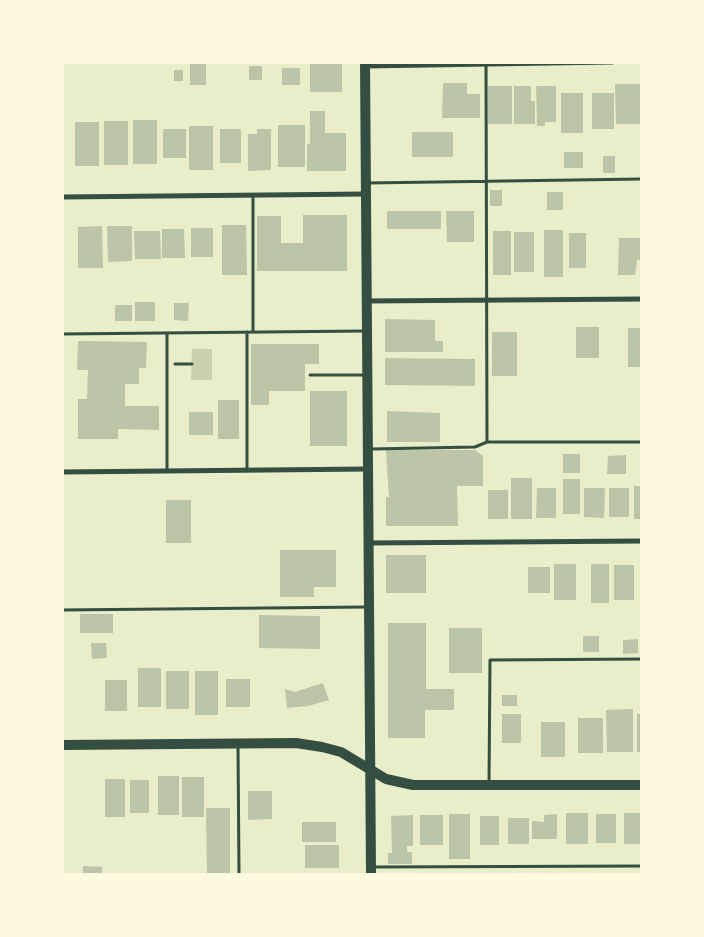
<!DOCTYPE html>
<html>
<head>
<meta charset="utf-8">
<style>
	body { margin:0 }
	#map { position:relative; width:704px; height:937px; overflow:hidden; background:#e9edc9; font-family:"Roboto Condensed",sans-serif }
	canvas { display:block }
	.frame { position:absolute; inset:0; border:64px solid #fefae0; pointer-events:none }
</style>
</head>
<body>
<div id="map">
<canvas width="704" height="937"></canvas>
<div class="frame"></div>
</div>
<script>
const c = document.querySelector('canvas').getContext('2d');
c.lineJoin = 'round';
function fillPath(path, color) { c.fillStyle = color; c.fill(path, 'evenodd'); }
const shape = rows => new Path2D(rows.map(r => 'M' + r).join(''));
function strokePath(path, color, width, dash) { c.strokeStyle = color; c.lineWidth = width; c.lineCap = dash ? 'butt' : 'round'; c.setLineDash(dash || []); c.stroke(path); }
fillPath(shape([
	[192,349,212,349,212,380,191,380]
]), '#cad2ad');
fillPath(shape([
	[190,63,206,63,206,85,190,85],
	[310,63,342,63,342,92,310,92],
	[249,66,262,66,262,80,249,80],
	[282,68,300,68,300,85,282,85],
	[174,70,183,70,183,81,174,81],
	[443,83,467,83,467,94,480,94,480,118,442,118],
	[615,84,640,84,640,124,616,124],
	[488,86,512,86,512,124,488,124],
	[514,86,531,86,531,101,535,101,535,124,514,124],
	[536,86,556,86,556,122,545,122,545,126,537,126],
	[561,93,583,93,583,133,561,133],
	[592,93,614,93,614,129,592,129],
	[310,111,325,111,325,133,346,133,346,171,307,171,307,144,310,144],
	[133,120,157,120,157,164,133,164],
	[104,121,128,121,128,165,104,165],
	[75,122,99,122,99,166,75,166],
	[278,125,305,125,305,167,278,167],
	[189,126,213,126,213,170,189,170],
	[163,129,186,129,186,158,163,158],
	[220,129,241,129,241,163,220,163],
	[257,129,271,129,271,170,248,171,248,134,257,134],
	[412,132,453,132,453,157,412,157],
	[564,152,583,152,583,168,564,168],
	[603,156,615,156,615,173,603,173],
	[490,190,502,190,502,206,490,206],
	[547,192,563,192,563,210,547,210],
	[387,211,441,211,441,229,387,229],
	[446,211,474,211,474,242,447,242],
	[303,215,347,215,347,271,257,271,257,216,281,216,281,243,303,243],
	[222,225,246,225,247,275,222,275],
	[102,226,103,268,78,268,78,227],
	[107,226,132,226,132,261,108,262],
	[191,228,213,228,213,257,191,257],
	[162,229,184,229,185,258,162,258],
	[544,230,563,230,563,277,544,277],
	[134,231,160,231,161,259,135,259],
	[493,231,511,231,511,275,493,275],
	[514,232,534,232,534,272,514,272],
	[569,233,586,233,586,268,569,268],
	[619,238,641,238,641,260,637,260,635,275,618,275],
	[135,302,155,302,155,321,135,321],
	[174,303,189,303,188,321,174,320],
	[115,305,132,305,132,321,115,321],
	[385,319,435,320,435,341,443,341,443,352,385,352],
	[576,327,599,327,599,358,576,358],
	[628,328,642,328,642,367,628,367],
	[492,332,517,332,517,376,492,376],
	[78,341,147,342,146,368,139,368,139,384,125,384,125,406,159,406,159,430,118,429,118,439,78,439,78,399,87,399,88,370,77,370],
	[251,344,319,344,319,364,305,364,305,391,269,391,269,405,251,405],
	[385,358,475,359,475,386,385,385],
	[310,391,347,391,347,446,310,446],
	[218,400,239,400,239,439,218,439],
	[387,411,440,413,440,442,387,442],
	[189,412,213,412,213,435,189,435],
	[386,450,475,450,483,456,483,486,457,486,458,526,386,526,386,497,389,497],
	[563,454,580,454,580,473,563,473],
	[626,455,626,474,607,474,608,456],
	[511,478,532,478,532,519,511,519],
	[563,479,580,479,580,514,563,514],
	[634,486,642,486,642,519,634,519],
	[537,488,556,488,556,518,536,518],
	[584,488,605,488,604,518,584,517],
	[609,488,629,488,629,517,609,517],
	[488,490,508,490,508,519,488,519],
	[166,500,191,500,191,543,166,543],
	[280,550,336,550,336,587,314,587,314,597,280,597],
	[386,555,426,555,426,593,386,593],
	[554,564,576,564,576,600,554,600],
	[591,564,609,564,609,603,591,603],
	[614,565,634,565,634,600,614,600],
	[528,567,550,567,550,593,528,593],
	[80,614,113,614,113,633,80,633],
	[259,615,320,616,320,649,259,648],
	[388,623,426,623,426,689,454,689,454,710,425,710,425,738,388,738],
	[449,628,482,628,482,673,449,673],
	[583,636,599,636,599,652,583,652],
	[638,639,638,653,623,654,623,640],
	[91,643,106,643,107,658,92,659],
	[138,668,161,668,161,707,138,707],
	[166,671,189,671,189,709,166,709],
	[195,671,218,671,218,715,195,715],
	[226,679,250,679,250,707,226,707],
	[105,680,127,680,127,711,105,711],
	[323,683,329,700,308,706,287,708,285,689,295,692],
	[502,695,517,695,517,706,502,706],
	[633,709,633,752,607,752,606,710],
	[502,714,521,714,521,743,502,743],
	[637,714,642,714,642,752,637,752],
	[578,718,603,718,603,753,578,753],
	[541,722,565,722,565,757,541,757],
	[158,776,179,776,179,815,158,815],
	[182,777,204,777,204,817,182,817],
	[105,779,125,779,125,817,105,817],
	[130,780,149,780,149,813,130,813],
	[248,791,272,791,272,819,248,820],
	[206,808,230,808,230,874,207,874],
	[566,813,588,813,588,844,566,844],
	[624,813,642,813,642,844,624,844],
	[449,814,470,814,470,859,449,859],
	[557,814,557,839,532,839,532,821,544,822,544,815],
	[596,814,616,814,616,843,596,843],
	[413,815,413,846,407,846,407,852,412,852,412,864,388,864,388,853,392,853,391,816],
	[420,815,443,815,443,845,420,845],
	[480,816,499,816,499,845,480,845],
	[508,818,529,818,529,844,508,844],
	[302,822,336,822,336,842,302,842],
	[305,845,339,845,339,868,305,868],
	[83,866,102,867,102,874,83,874]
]), '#bcc5a7');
strokePath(shape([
	[175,364,192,364]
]), '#344e41', 3);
strokePath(shape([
	[486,62,487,442,642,442],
	[367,183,642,179],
	[247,332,247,470],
	[253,332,253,195],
	[167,333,167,471],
	[62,334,364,331],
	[310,375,364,375],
	[371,449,475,447,487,442],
	[62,610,367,607],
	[238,745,239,874],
	[489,784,490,660,642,659],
	[374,867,642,866]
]), '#344e41', 3);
strokePath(shape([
	[365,66,612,62],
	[62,197,366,194],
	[367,301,642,299],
	[62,472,368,469],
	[369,543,642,541]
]), '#344e41', 5);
strokePath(shape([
	[365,62,371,874],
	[62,745,296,743,322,747,341,752,386,779,413,785,642,785]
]), '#344e41', 10);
</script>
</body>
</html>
